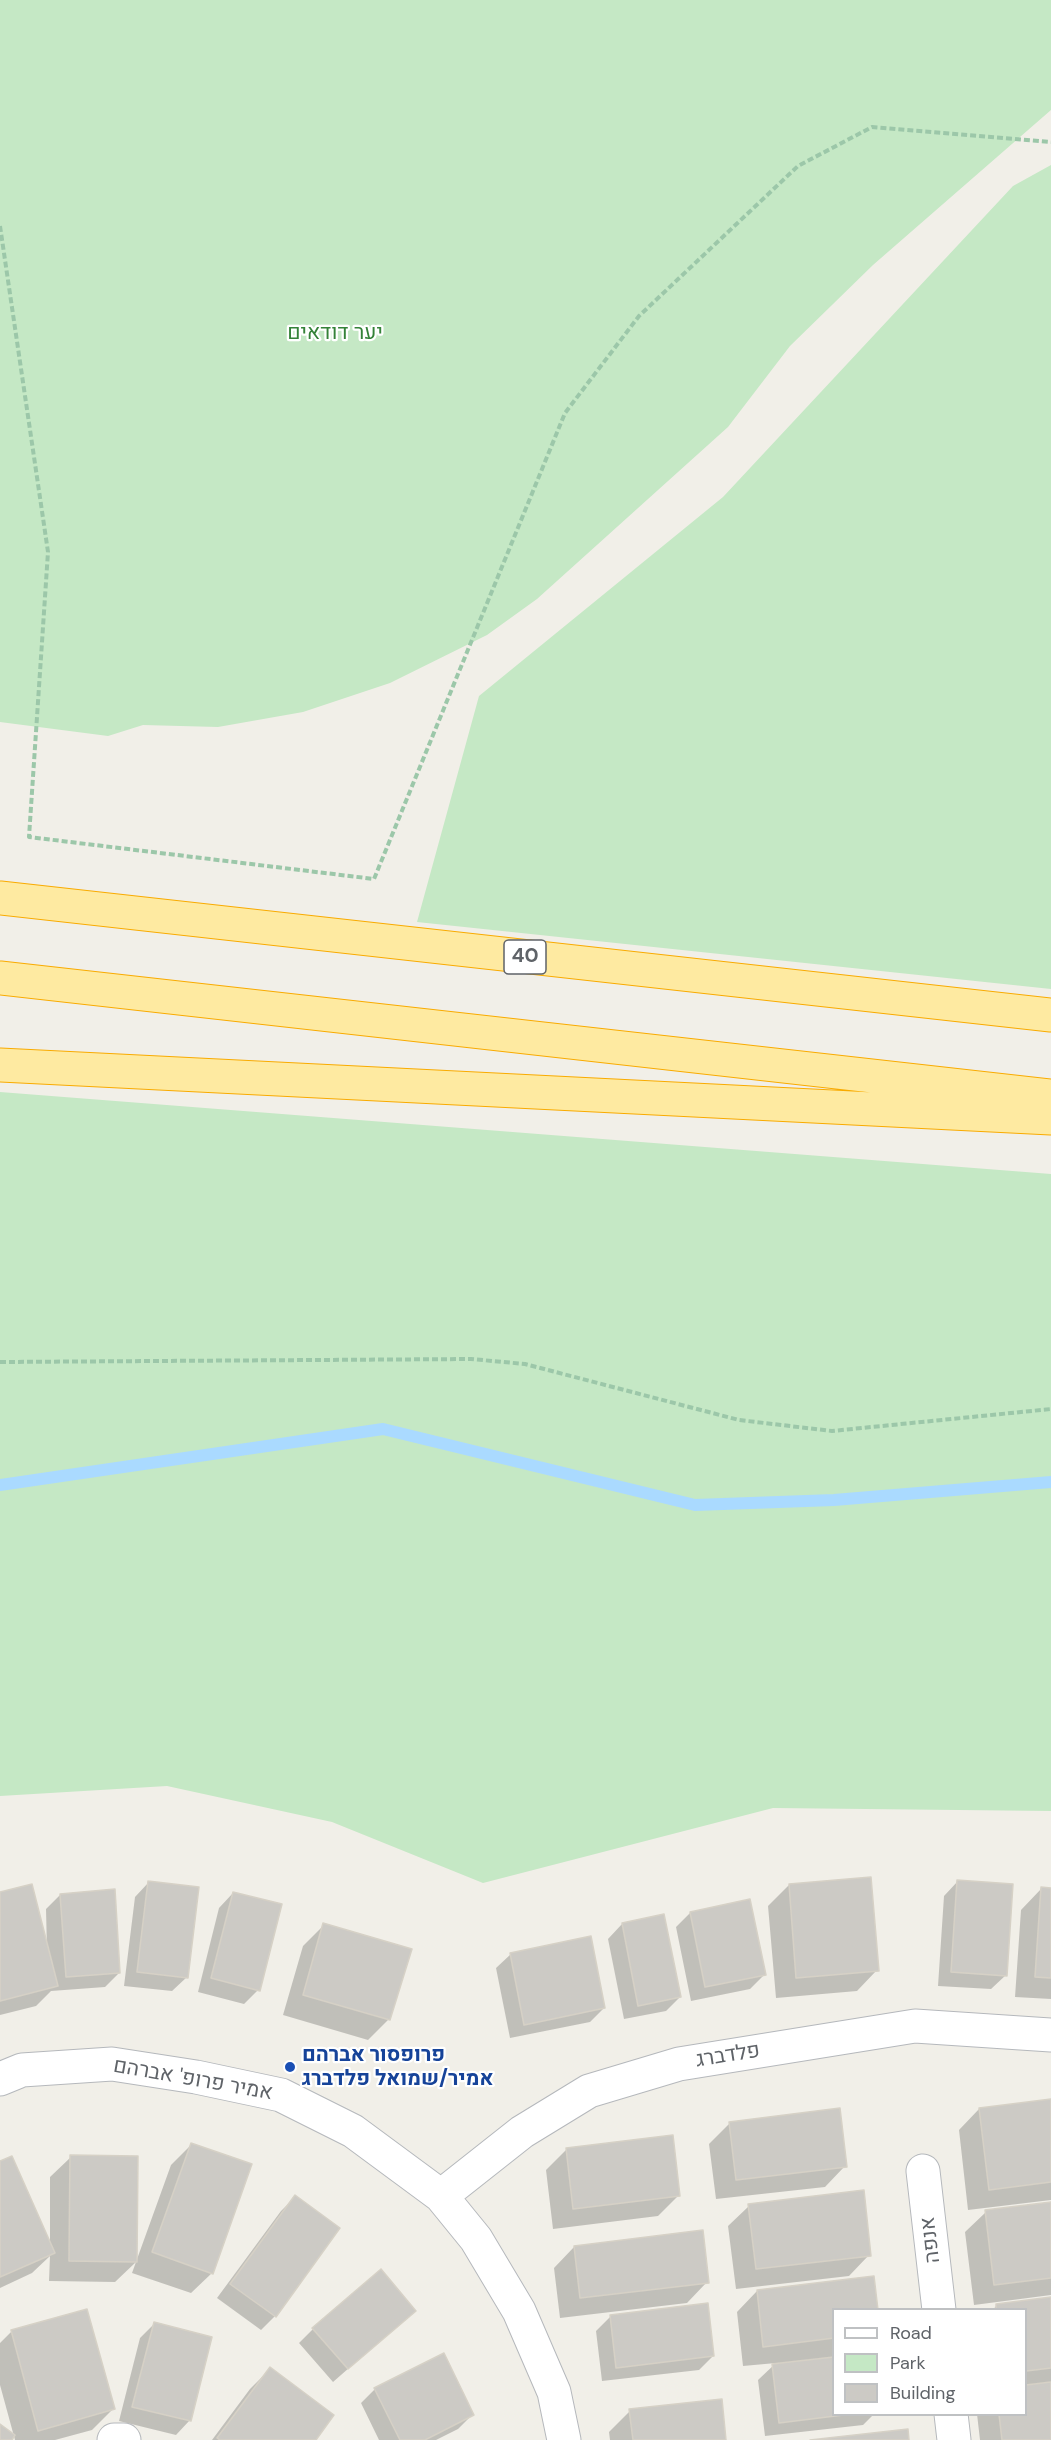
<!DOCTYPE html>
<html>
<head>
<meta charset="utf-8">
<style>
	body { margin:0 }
	#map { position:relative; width:1051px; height:2440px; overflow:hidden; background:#f1efe8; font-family:"DM Sans",sans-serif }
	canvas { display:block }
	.legend { position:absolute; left:832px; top:2308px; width:195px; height:108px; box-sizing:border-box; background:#fff; border:2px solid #bfc1c3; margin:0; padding:8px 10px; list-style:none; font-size:18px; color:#5f6368 }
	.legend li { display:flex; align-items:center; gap:12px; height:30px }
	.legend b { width:30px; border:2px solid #bfc1c3 }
</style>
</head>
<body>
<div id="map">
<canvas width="1051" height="2440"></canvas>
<ul class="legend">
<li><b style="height:8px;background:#fff"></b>Road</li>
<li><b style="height:16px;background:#c5e8c5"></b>Park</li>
<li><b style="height:16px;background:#cccac5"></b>Building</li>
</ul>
</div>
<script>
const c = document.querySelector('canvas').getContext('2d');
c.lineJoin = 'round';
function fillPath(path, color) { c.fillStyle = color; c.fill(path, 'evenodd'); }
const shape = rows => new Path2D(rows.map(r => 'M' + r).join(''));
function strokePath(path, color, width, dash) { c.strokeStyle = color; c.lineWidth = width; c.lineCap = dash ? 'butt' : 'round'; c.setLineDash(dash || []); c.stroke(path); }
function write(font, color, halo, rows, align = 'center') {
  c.font = font + ' "DM Sans",Heebo,sans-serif'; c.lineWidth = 4.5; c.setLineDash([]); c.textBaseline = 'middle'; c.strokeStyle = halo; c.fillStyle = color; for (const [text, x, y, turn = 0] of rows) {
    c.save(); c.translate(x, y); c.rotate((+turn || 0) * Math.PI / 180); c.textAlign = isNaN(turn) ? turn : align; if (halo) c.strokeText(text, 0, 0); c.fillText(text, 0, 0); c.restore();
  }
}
fillPath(shape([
	[0,0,1051,0,1051,110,873,265,790,346,728,427,537,599,487,635,390,683,303,712,218,727,143,725,108,736,0,722],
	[1051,165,1051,989,417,922,479,696,723,497,1013,186],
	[0,1092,1051,1174,1051,1811,773,1808,483,1883,332,1822,167,1786,0,1796]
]), '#c5e8c5');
fillPath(shape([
	[958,1881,1006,1975,991,1989,938,1986,944,1896],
	[149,1882,187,1977,172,1991,124,1986,135,1897],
	[789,1885,877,1970,857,1991,776,1998,768,1906],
	[1041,1889,1051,1890,1051,1999,1015,1997,1021,1910],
	[233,1893,258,1990,244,2004,198,1992,219,1908],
	[0,1894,47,1951,46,1909,60,1895,119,1973,105,1987,51,1991,36,2006,0,2015],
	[690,1913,764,1975,750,1989,691,2001,676,1927],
	[622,1924,680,1997,666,2011,624,2019,608,1939],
	[324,1925,389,2019,368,2040,283,2015,303,1946],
	[511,1954,604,2008,590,2022,510,2038,496,1968],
	[1051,2101,1051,2200,968,2210,959,2130,979,2109],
	[730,2123,845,2166,825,2187,716,2199,709,2144],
	[191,2145,212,2273,191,2293,132,2273,171,2165],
	[567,2149,678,2196,658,2216,553,2229,546,2170],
	[71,2157,136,2262,115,2282,49,2281,50,2256,32,2273,0,2288,0,2163,50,2246,50,2177],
	[295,2197,275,2316,261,2330,217,2298,281,2211],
	[1051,2204,1051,2295,974,2305,965,2232,986,2212],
	[749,2206,869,2255,849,2276,736,2289,728,2226],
	[574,2247,707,2282,687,2303,560,2318,554,2268],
	[757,2291,834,2310,834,2414,874,2414,863,2425,765,2436,758,2380,776,2363,743,2366,737,2312],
	[1051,2299,1051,2440,980,2440,977,2414,1026,2414,1026,2310,993,2310,996,2306],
	[414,2311,333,2382,299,2343,313,2329],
	[610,2317,713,2356,699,2370,602,2381,596,2331],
	[154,2324,190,2420,176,2435,119,2421,140,2338],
	[12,2331,113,2409,92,2430,55,2440,15,2440,0,2385,0,2343],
	[270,2369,314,2440,212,2440,250,2389],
	[375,2389,472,2415,458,2429,436,2440,379,2440,361,2403],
	[630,2411,725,2440,610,2440,609,2432]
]), '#0003');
strokePath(shape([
	[0,1485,383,1429,695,1505,834,1500,1051,1482]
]), '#aadaff', 12);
const building = shape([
	[871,1877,879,1971,796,1978,789,1884,871,1877],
	[957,1880,1013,1884,1007,1976,951,1972,957,1880],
	[148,1881,199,1887,188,1978,137,1972,148,1881],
	[32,1884,58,1986,0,2001,0,1892,32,1884],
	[1041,1887,1051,1888,1051,1978,1035,1977,1041,1887],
	[115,1889,120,1973,66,1977,60,1894,115,1889],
	[233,1892,282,1904,260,1991,211,1978,233,1892],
	[750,1899,766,1975,705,1987,690,1912,750,1899],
	[664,1914,681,1997,638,2006,622,1923,664,1914],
	[323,1923,412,1949,390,2020,303,1995,323,1923],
	[591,1936,605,2008,524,2025,510,1953,591,1936],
	[1051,2099,1051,2182,989,2190,979,2108,1051,2099],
	[840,2108,847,2167,736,2180,729,2122,840,2108],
	[673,2135,680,2196,573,2209,566,2148,673,2135],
	[191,2143,252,2164,213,2274,152,2252,191,2143],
	[70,2155,138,2156,137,2262,69,2261,70,2155],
	[12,2156,55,2253,0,2277,0,2161,12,2156],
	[864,2190,871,2256,756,2269,748,2204,864,2190],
	[295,2195,340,2228,276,2317,230,2284,295,2195],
	[1051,2202,1051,2278,994,2285,985,2210,1051,2202],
	[703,2230,709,2283,580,2298,574,2246,703,2230],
	[381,2269,416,2311,348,2369,312,2328,381,2269],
	[874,2276,878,2310,834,2310,834,2338,763,2347,757,2290,874,2276],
	[1051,2297,1051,2368,1026,2371,1026,2310,996,2310,996,2304,1051,2297],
	[708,2303,714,2356,616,2368,610,2315,708,2303],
	[87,2309,115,2409,38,2431,11,2330,87,2309],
	[154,2322,212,2337,191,2421,132,2407,154,2322],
	[444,2353,474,2415,425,2440,400,2440,374,2388,444,2353],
	[834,2357,834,2414,851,2414,779,2423,772,2364,834,2357],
	[270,2367,334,2415,316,2440,220,2440,217,2438,270,2367],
	[1051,2382,1051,2440,1002,2440,999,2414,1026,2414,1026,2385,1051,2382],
	[722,2399,726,2440,633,2440,629,2409,722,2399],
	[0,2424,15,2435,12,2440,0,2440,0,2424],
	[908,2429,909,2440,810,2440,908,2429]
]);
fillPath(building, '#cccac5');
strokePath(building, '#d6d1c6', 1.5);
const minor = shape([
	[0,2079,22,2070,112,2064,196,2077,281,2095,353,2131,441,2196,476,2239,519,2311,554,2392,564,2440],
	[923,2171,939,2310],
	[441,2196,522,2132,589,2091,679,2064,915,2026,1051,2035],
	[951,2414,954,2440],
	[114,2440,124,2440]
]);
const trunk = shape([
	[0,898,1051,1015],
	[0,978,1051,1096],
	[0,1065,1051,1118]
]);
strokePath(minor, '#b5b8bc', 35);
strokePath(trunk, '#f9ab00', 35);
strokePath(shape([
	[0,226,48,552,29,837,374,879,565,413,639,316,798,166,872,127,1051,142],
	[0,1362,471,1359,525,1364,739,1420,832,1431,1051,1409]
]), '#9cc7a9', 4, [6, 3]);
strokePath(minor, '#fff', 33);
strokePath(trunk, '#feeaa1', 33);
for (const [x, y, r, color] of [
	[290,2067,6,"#1a4fb4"]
]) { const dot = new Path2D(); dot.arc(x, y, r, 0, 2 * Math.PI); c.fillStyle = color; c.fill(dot); strokePath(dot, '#fff', 2); }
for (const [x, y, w] of [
	[525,957,42]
]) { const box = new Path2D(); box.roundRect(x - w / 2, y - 17, w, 34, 4.5); c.fillStyle = '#fff'; c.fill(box); strokePath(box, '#5f6368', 1.5); }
write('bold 20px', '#5f6368', null, [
	["40",525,957]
]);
write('21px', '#348238', '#fff', [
	["יער דודאים",335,333]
]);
write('bold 21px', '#164399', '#fff', [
	["פרופסור אברהם",302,2055],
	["אמיר/שמואל פלדברג",302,2079]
], 'left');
write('21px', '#5f6368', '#fff', [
	["פלדברג",728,2056,-9],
	["אמיר פרופ' אברהם",193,2080,10],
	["אנפה",931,2240,-97]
]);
</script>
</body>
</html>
